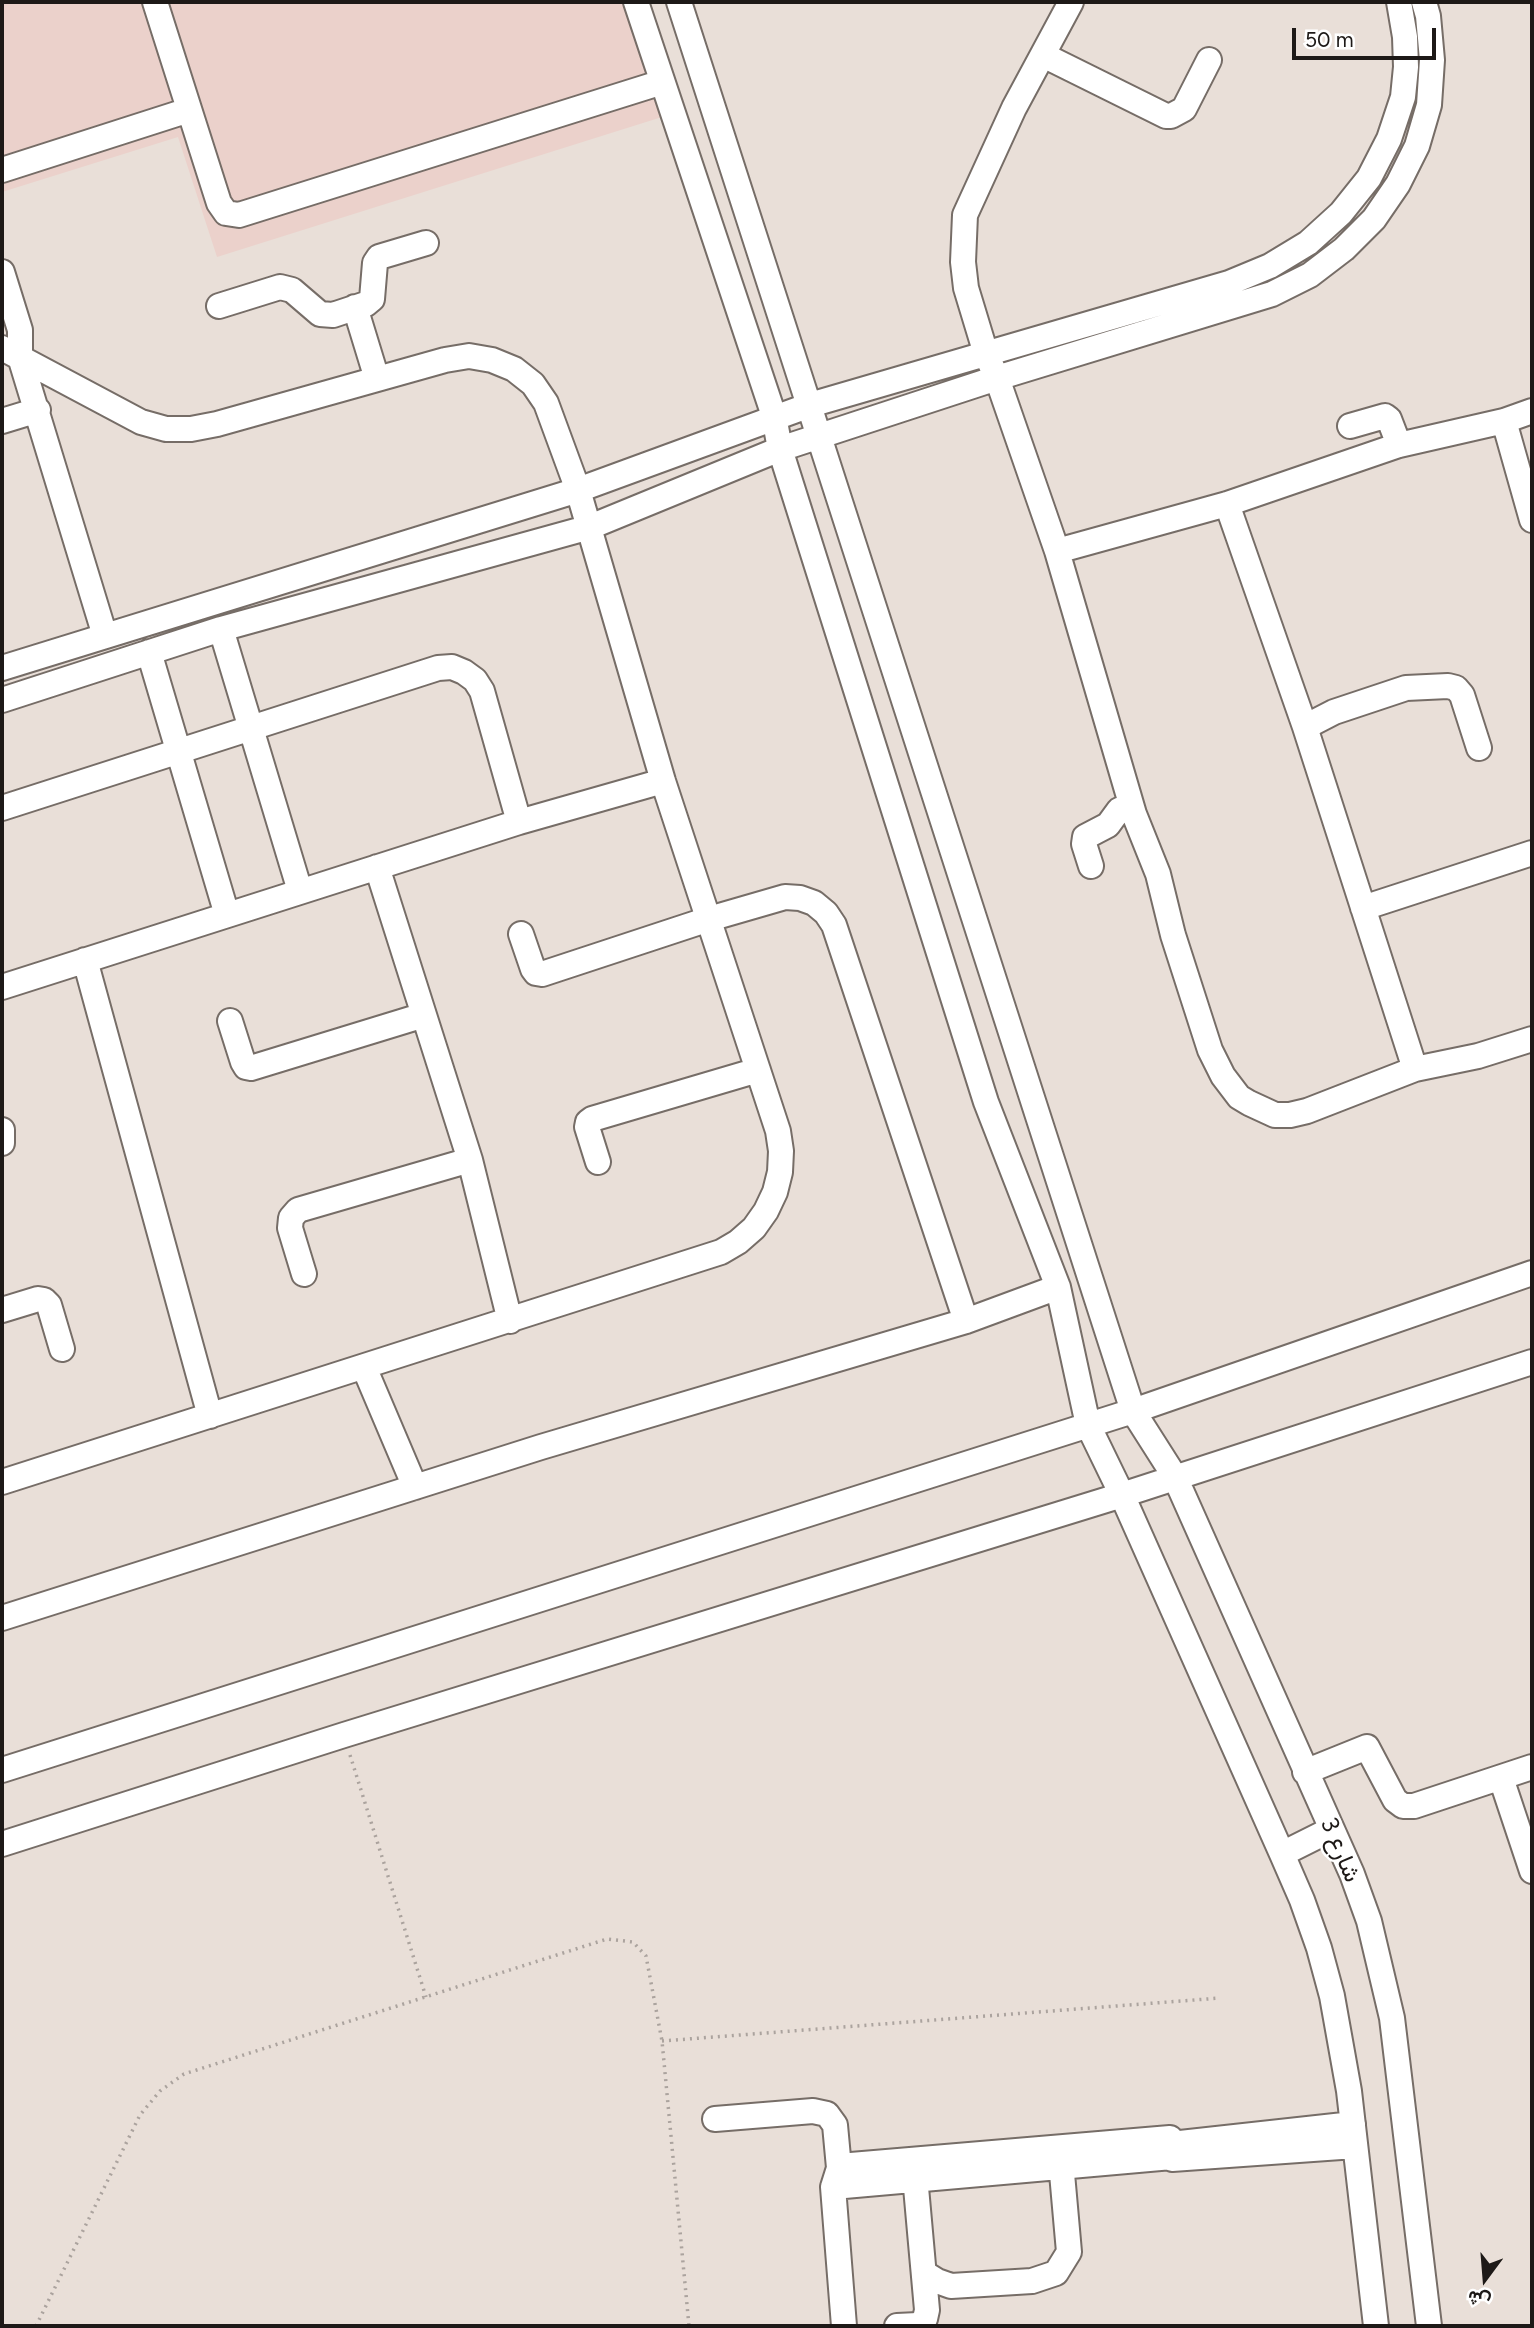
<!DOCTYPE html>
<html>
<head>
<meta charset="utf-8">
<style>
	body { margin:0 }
	#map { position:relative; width:1534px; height:2328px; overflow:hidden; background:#e9dfd8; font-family:Figtree,Vazirmatn,sans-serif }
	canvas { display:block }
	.frame { position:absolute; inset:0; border:4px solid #1d1917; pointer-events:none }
	.north { position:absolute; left:1450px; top:2244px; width:70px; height:70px; -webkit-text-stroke:5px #fff; paint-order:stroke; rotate:196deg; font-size:19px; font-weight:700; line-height:28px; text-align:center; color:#1d1917 }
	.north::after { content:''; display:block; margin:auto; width:24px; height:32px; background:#1d1917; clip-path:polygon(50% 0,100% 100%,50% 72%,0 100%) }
	.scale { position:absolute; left:1292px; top:28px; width:144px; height:32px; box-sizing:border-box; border:4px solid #1d1917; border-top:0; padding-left:9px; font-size:21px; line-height:24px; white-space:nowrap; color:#1d1917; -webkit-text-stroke:5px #fff; paint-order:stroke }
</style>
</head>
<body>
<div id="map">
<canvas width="1534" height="2328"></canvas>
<div class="frame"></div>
<div class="north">ش</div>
<div class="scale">50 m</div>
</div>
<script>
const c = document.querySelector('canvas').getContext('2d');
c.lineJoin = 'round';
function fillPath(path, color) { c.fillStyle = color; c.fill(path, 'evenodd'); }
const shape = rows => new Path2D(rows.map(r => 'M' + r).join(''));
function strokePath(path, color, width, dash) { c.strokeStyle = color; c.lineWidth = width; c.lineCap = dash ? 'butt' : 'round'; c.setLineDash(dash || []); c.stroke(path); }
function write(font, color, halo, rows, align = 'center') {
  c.font = font + ' Figtree,Vazirmatn,sans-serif'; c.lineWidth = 5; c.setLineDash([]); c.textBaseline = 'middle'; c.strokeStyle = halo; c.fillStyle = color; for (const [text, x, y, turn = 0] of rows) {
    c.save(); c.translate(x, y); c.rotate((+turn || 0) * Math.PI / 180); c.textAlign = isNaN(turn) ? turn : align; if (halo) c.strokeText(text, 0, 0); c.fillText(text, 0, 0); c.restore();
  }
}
fillPath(shape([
	[2,2,625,2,662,117,217,257,178,137,2,192]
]), '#ebd1cb');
const minor = shape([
	[155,2,219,203,226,213,239,215,653,85,661,80],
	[636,2,774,416,780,449,986,1102,1058,1287,1088,1425,1122,1495,1282,1854,1302,1900,1319,1948,1332,1996,1349,2091,1376,2326],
	[679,2,1133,1411,1175,1477,1352,1874,1369,1921,1392,2018,1429,2326],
	[1071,2,1014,108,965,215,963,262,966,288,986,354,997,378,1057,551,1134,814,1158,874,1173,935,1210,1050,1223,1076,1239,1097,1249,1103,1275,1115,1290,1115,1307,1111,1415,1069,1478,1056,1532,1039],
	[1043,55,1166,116,1171,116,1184,109,1209,60],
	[2,170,189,110],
	[2,272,20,330,20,357,105,636],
	[219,306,280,287,292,290,320,314,333,315,366,304,372,299,375,263,379,257,426,243],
	[355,307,377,379],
	[2,348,141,422,166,429,191,429,217,424,445,360,469,356,492,360,514,369,533,384,546,403,578,490,663,781,778,1131,781,1151,780,1172,775,1192,766,1211,754,1228,738,1242,721,1252,2,1482],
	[2,421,38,410],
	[1504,421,1532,520],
	[1350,426,1385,416,1389,419,1399,445],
	[1227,504,1305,727,1415,1069],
	[1057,551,1227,504,1399,445,1504,421,1532,411],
	[221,629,300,891],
	[149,652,227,915],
	[2,668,578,490,810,405,1229,283,1270,266,1308,243,1341,213,1369,178,1389,139,1403,97,1406,67,1405,37,1399,2],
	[2,700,221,629,590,527,780,449,997,378,1272,294,1310,275,1344,249,1374,219,1398,184,1417,146,1429,105,1432,60,1428,16,1424,2],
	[1305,727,1334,712,1406,688,1448,686,1456,688,1462,695,1479,748],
	[2,808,438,668,452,667,464,672,475,680,482,691,519,822],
	[1091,866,1084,844,1085,837,1108,825,1119,810,1125,808,1134,814],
	[377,867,470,1160,510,1321],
	[1363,908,1532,853],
	[521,934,533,969,536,973,542,974,709,919,785,897,800,898,814,903,826,913,834,925,966,1321],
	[85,960,210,1416],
	[2,987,519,822,663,781],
	[230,1021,243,1062,246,1067,251,1068,424,1015],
	[2,1130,2,1143],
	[598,1162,587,1127,588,1122,592,1119,758,1070],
	[304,1274,290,1228,291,1218,298,1210,470,1160],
	[2,1310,38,1299,44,1300,49,1305,62,1349],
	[364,1367,415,1487],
	[2,1618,541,1447,966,1321,1058,1287],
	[2,1770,1133,1411,1532,1273],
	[1305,1772,1367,1747,1395,1800,1403,1806,1414,1806,1532,1767],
	[1501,1778,1532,1871],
	[2,1844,344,1735,1122,1495,1532,1362],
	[1282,1854,1332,1829],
	[715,2119,813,2111,827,2114,835,2125,839,2168],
	[1171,2144,1353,2124],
	[1172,2159,1355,2146],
	[833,2187,1172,2157],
	[924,2273,937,2281,951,2286,1032,2281,1056,2273,1069,2252,1060,2151],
	[844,2326,833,2187,839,2168,851,2165,1170,2138],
	[897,2326,918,2325,925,2319,927,2310,914,2165]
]);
strokePath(minor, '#766d67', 28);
strokePath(shape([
	[350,1755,426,1997],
	[662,2041,1220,1998],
	[36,2326,140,2115,160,2091,184,2074,607,1939,633,1942,646,1956,662,2041,689,2326]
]), '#aba39e', 3.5, [2, 5]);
strokePath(minor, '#fff', 24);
write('24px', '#1d1917', '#fff', [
	["شارع 3",1340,1850,67]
]);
</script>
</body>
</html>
